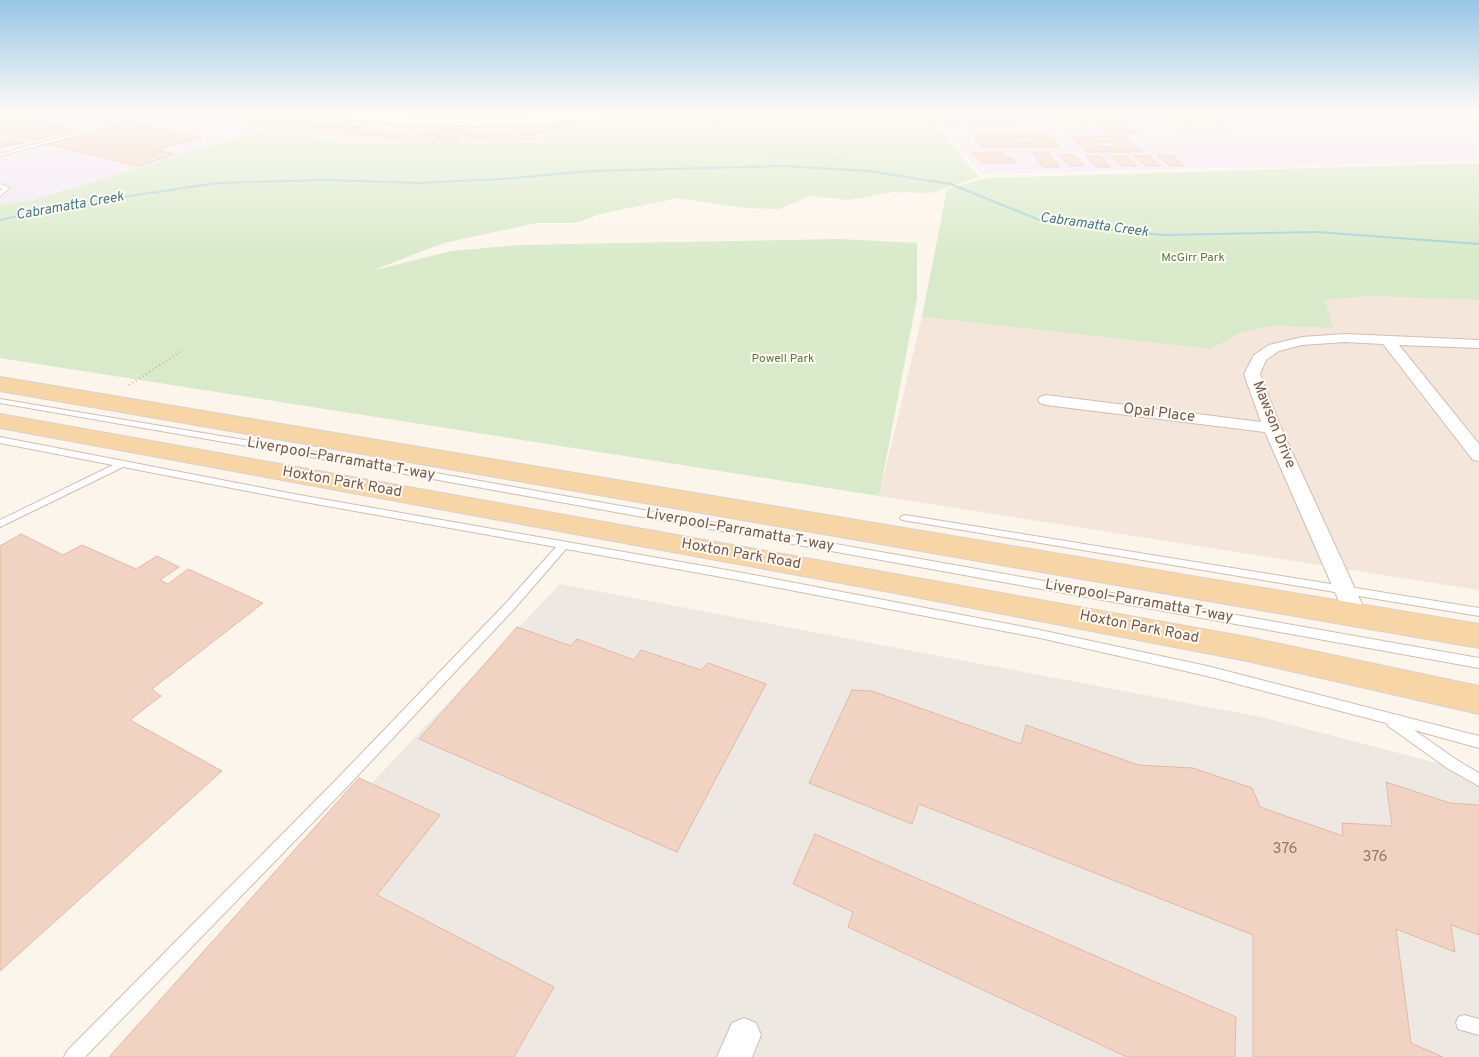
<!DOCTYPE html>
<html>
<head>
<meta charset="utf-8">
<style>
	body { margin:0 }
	canvas { display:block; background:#fcf5eb }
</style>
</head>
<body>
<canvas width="1479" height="1057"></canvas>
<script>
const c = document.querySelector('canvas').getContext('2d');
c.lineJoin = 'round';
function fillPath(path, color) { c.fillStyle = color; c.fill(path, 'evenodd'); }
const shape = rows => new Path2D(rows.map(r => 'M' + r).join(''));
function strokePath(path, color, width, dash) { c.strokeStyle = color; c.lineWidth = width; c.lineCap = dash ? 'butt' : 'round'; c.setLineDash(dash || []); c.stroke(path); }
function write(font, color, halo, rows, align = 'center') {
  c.font = font + ' Overpass,sans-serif'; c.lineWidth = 4; c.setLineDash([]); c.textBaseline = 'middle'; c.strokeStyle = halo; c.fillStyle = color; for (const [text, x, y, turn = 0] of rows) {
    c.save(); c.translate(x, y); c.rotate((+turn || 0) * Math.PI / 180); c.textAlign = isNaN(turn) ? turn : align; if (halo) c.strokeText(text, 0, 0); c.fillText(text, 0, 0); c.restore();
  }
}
fillPath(shape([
	[176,113,594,113,551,117,545,126,545,142,410,145,296,136,260,131],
	[1369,296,1479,300,1479,590,879,496,922,317,1211,349,1240,333,1271,326,1334,328,1323,300]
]), '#f4e6da');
fillPath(shape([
	[560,584,1261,717,1479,774,1479,1057,113,1057]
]), '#eee8e3');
fillPath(shape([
	[0,113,176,113,260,131,30,201,0,204],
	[927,113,1435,113,1479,128,1479,161,982,174]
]), '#f2e7f9');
fillPath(shape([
	[671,113,926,113,979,177,931,193,892,192,849,200,810,196,779,209,744,208,678,198,604,213,575,223,537,223,444,243,371,271,451,251,518,245,839,239,917,243,917,298,879,496,0,358,0,204,30,201,260,131,319,139,410,145,545,142,545,125],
	[1438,113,1479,113,1479,127],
	[1156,117,1182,117,1205,132,1177,132],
	[1187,117,1213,117,1237,132,1210,132],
	[1054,118,1078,118,1093,131,1069,131],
	[1479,163,1479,300,1369,296,1324,300,1334,328,1271,326,1240,333,1211,349,922,317,947,189,987,178]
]), '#d8eac9');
fillPath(shape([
	[783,165,868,170,951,183,1045,221,1163,234,1317,231,1479,243,1479,245,1317,233,1163,236,1044,223,950,185,868,172,783,167,591,172,502,180,419,184,326,181,218,184,68,206,0,221,0,219,68,204,218,182,326,179,419,182,502,178,591,170,783,165]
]), '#a6d2d7');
const building = shape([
	[962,113,1009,113,1018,123,969,123,962,113],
	[978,114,994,114,998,118,982,118,978,114],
	[1047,113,1095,113,1100,117,1051,117,1047,113],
	[248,115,260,117,248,120,232,119,248,115],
	[270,116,284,119,272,123,251,122,270,116],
	[941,117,957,117,960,123,944,123,941,117],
	[18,118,74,130,34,140,0,133,0,122,18,118],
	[287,120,302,123,288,127,276,125,287,120],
	[1092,120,1123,120,1137,132,1133,132,1137,134,1106,132,1092,120],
	[134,121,136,124,202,137,157,150,175,154,139,166,46,144,134,121],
	[307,123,322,124,308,130,296,128,307,123],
	[325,126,342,128,327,132,313,131,325,126],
	[350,127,360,127,363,128,355,134,340,133,350,127],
	[367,130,379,131,377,132,384,132,378,136,358,136,367,130],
	[444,130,468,130,457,142,432,142,444,130],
	[425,131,430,131,439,132,427,138,414,136,425,131],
	[522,131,541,131,541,133,536,133,535,139,520,139,522,131],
	[971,132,1045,132,1060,147,982,147,971,132],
	[1016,137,1033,137,1038,142,1020,142,1016,137],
	[389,133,409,134,402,138,382,137,389,133],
	[467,133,490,133,487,138,468,138,470,136,465,136,467,133],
	[494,133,515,133,513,138,491,138,494,133],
	[1071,136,1123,136,1142,152,1087,152,1071,136],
	[1094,142,1111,142,1117,147,1100,147,1094,142],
	[11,140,23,143,0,147,0,143,11,140],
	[1033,152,1048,152,1060,167,1043,167,1033,152],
	[973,153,1002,153,1006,158,1012,158,1016,163,981,163,973,153],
	[1059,155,1074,155,1084,166,1069,166,1059,155],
	[1157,155,1172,155,1185,166,1170,166,1157,155],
	[1086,156,1100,156,1111,167,1096,167,1086,156],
	[1111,156,1126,156,1137,166,1122,166,1111,156],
	[1135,156,1149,156,1161,166,1146,166,1135,156],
	[21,534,63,555,82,545,136,569,157,556,179,567,160,580,168,584,188,569,263,603,152,689,161,696,130,720,222,771,0,971,0,546,21,534],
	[517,627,571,646,577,639,634,660,641,650,701,670,708,663,766,684,677,852,419,739,517,627],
	[852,690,872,691,1021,744,1026,725,1138,765,1193,768,1252,788,1260,807,1343,836,1342,823,1392,826,1386,782,1450,803,1479,805,1479,935,1451,925,1455,952,1396,929,1411,1043,1443,1057,1253,1057,1253,935,919,804,912,824,809,783,852,690],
	[359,778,440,815,377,895,554,987,514,1057,109,1057,359,778],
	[815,834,1236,1017,1235,1057,1127,1057,848,927,853,912,793,884,815,834]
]);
fillPath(building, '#f1d3c3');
strokePath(building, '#e3b9a4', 1);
const service = shape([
	[110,124,114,125,0,156,0,154,110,124],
	[0,184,10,188,0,196,0,191,3,189,0,188,0,184],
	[0,399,322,453,1479,658,1479,668,322,459,0,403,0,399],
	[0,437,299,495,738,572,1040,630,1207,666,1479,736,1479,748,1414,730,1457,760,1479,773,1479,786,1447,768,1388,726,1386,723,1207,676,1040,638,738,580,566,549,514,609,346,788,85,1057,64,1057,67,1051,336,780,506,603,556,547,299,501,123,467,0,527,0,520,113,465,0,443,0,437],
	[905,515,1479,608,1479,616,902,520,900,518,902,516,905,515],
	[1464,1015,1479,1019,1479,1035,1458,1029,1456,1023,1458,1017,1464,1015]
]);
const minor = shape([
	[1345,334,1479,340,1479,348,1399,345,1479,444,1479,461,1473,460,1383,344,1345,342,1302,345,1279,351,1266,360,1260,374,1281,428,1367,615,1364,621,1356,623,1348,621,1345,615,1265,432,1046,405,1040,403,1038,400,1040,397,1046,395,1261,422,1244,374,1254,355,1269,345,1302,337,1345,334],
	[744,1018,756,1023,761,1035,752,1057,717,1057,732,1023,744,1018]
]);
const tertiary = shape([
	[320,113,479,120,596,113,639,113,634,116,552,123,479,126,384,123,325,116,320,113]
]);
const primary = shape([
	[0,377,1479,624,1479,648,0,391,0,377],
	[0,414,1247,637,1479,686,1479,714,1247,661,879,590,0,428,0,414]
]);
strokePath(service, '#d1beb3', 2);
strokePath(minor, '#d1beb3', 2);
strokePath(tertiary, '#d1beb3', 3);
strokePath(primary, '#d9d1cd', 2);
strokePath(shape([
	[733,113,762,124,802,113],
	[1441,113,1479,126],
	[746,118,714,126,721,128,730,145,785,155,844,157,855,143,818,127,822,121,796,115]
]), '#d6b6a6', 1, [0.5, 2]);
strokePath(shape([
	[129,385,183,350]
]), '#d6b6a6', 2.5, [1, 3]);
fillPath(service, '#fff');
fillPath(minor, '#fff');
fillPath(tertiary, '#fff');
fillPath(primary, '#f7d5a7');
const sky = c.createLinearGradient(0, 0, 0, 261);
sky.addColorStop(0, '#97c6e7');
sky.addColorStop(0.43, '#fefaf6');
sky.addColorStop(1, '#fefaf600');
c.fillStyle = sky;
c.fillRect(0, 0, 1479, 261);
write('12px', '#597c46', '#fef9f2', [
	["McGirr Park",1193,259],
	["Powell Park",783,360]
]);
write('italic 14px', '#457b83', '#fef9f2', [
	["Cabramatta Creek",70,207,-10],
	["Cabramatta Creek",1094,226,8]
]);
write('15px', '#775a4e', '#fef9f2', [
	["Opal Place",1159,414,7],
	["Mawson Drive",1273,425,68],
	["Liverpool–Parramatta T-way",341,460,10],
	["Hoxton Park Road",342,483,10],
	["Liverpool–Parramatta T-way",740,531,10],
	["Hoxton Park Road",741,555,10],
	["Liverpool–Parramatta T-way",1139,602,10],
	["Hoxton Park Road",1139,628,11]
]);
write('15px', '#96786b', null, [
	["376",1285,850],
	["376",1375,858]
]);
</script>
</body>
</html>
